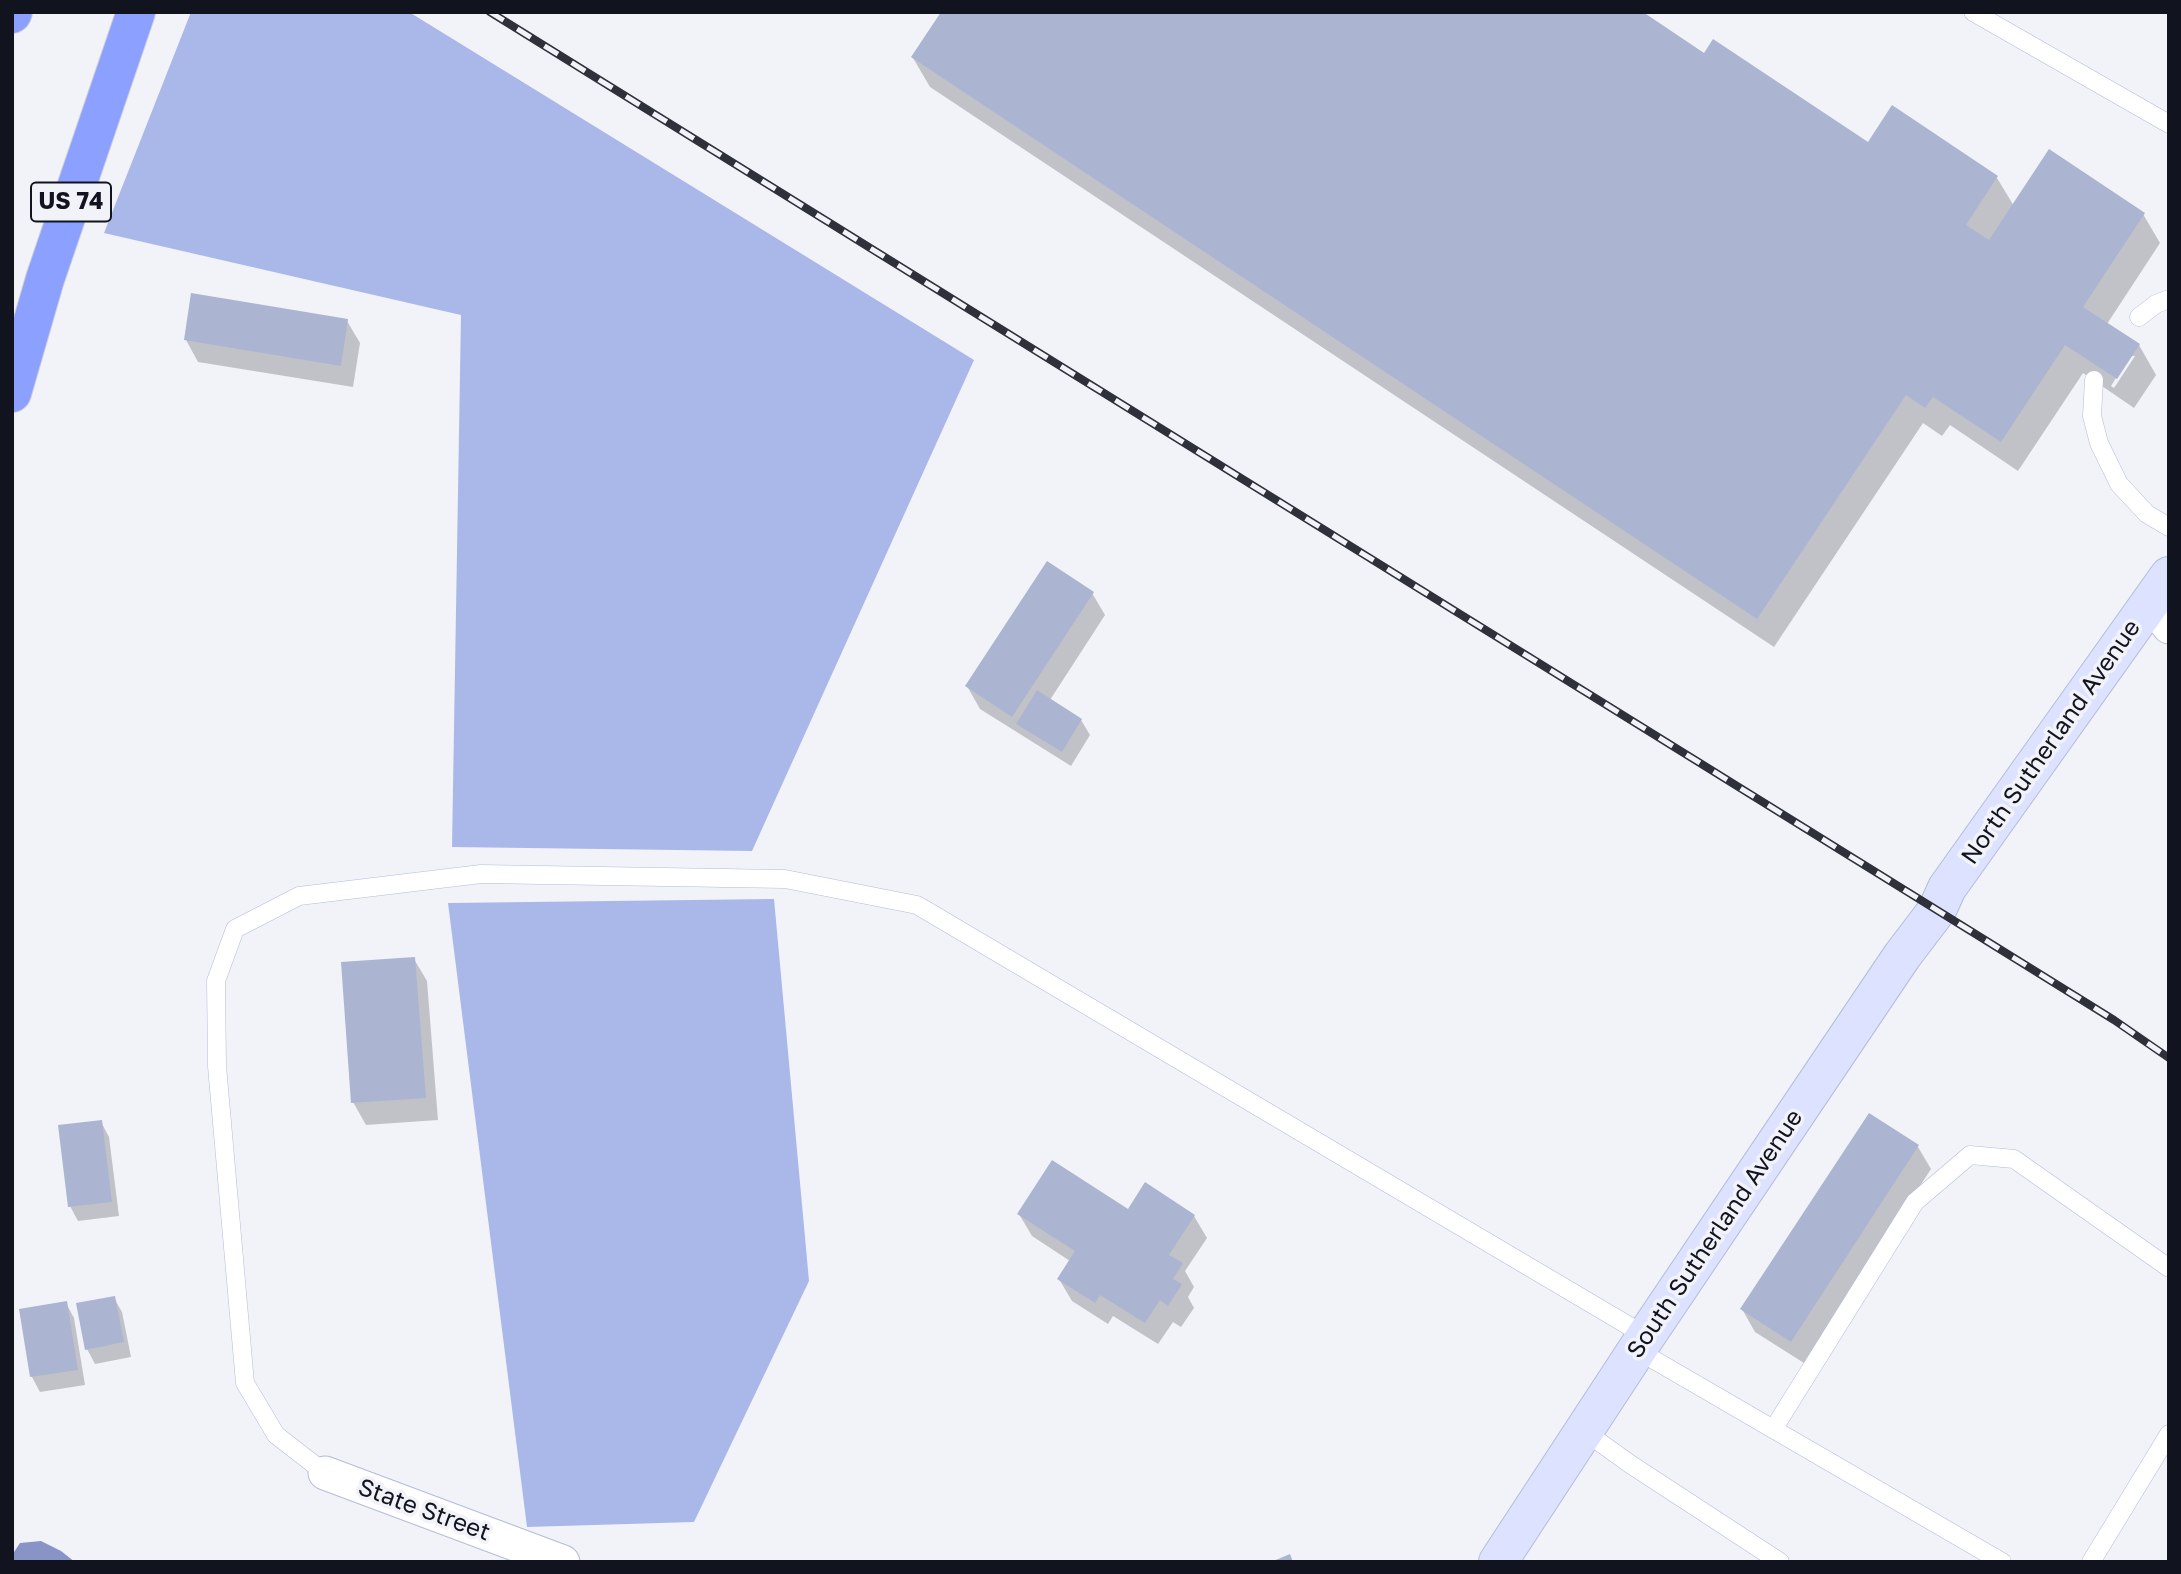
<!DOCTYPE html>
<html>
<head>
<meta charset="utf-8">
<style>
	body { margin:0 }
	#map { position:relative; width:2181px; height:1574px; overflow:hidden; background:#f1f3f9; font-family:"Golos Text",sans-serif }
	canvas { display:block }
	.frame { position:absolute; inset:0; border:14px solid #11131e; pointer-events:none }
</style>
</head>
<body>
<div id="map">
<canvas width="2181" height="1574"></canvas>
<div class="frame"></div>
</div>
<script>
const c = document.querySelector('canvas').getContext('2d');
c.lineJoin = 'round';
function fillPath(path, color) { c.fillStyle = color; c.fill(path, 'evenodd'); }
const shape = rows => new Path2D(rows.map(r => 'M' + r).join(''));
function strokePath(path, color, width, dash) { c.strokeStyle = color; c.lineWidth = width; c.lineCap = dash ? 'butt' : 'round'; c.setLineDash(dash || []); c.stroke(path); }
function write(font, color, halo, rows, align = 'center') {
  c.font = font + ' "Golos Text",sans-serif'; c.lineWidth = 7; c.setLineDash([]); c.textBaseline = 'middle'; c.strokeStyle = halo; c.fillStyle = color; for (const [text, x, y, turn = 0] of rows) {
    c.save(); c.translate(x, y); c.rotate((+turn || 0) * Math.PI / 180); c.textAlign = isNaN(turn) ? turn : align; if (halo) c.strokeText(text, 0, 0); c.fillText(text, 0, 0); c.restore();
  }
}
fillPath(shape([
	[191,12,409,12,974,360,752,851,452,847,461,315,104,233],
	[774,899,809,1281,694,1522,527,1527,448,903]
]), '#aab7e9');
fillPath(shape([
	[41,1541,61,1551,75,1562,12,1562,12,1555,20,1543]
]), '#8894c5');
fillPath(shape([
	[1705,55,1868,144,1997,178,2014,206,2143,214,2160,243,2107,324,2139,345,2156,375,2134,408,2083,373,2018,471,1950,425,1942,436,1923,423,1774,647,930,87,913,58],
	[2130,356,2135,356,2114,388,2111,386],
	[347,321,360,343,353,387,198,362,186,340],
	[1092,593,1105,615,1050,700,1081,720,1090,735,1071,766,980,709,967,686],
	[414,959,427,981,438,1120,366,1125,353,1102],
	[1870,1115,1918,1147,1931,1169,1804,1363,1755,1332,1742,1309],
	[101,1122,109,1137,119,1216,78,1221,70,1206],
	[1129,1211,1194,1216,1207,1238,1185,1271,1194,1287,1188,1297,1194,1308,1181,1327,1173,1322,1158,1344,1113,1316,1108,1324,1072,1301,1059,1279,1070,1261,1032,1236,1019,1214],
	[114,1298,122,1312,131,1357,95,1364,87,1349],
	[66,1303,74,1318,85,1385,40,1392,32,1377,21,1310]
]), '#0003');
fillPath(shape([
	[941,12,1643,12,1704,53,1713,39,1868,142,1892,105,1998,176,1966,225,1989,240,2049,149,2145,213,2083,307,2140,344,2117,379,2065,345,2001,442,1933,397,1925,408,1906,395,1757,619,911,57],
	[191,293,348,319,341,366,184,340],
	[1047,561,1094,592,1012,717,965,686],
	[1037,690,1082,719,1062,752,1016,724],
	[415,957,426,1098,351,1103,341,962],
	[1869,1113,1919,1145,1791,1342,1740,1309],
	[102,1120,112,1202,68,1207,58,1125],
	[1052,1160,1128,1209,1145,1182,1195,1215,1169,1255,1183,1263,1173,1279,1182,1284,1168,1306,1160,1300,1145,1323,1100,1295,1095,1303,1057,1279,1075,1251,1017,1214],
	[115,1296,124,1342,85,1350,76,1303],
	[67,1301,78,1370,30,1377,19,1309],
	[1290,1554,1293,1562,1271,1562]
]), '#abb4d1');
const lane = shape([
	[1973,12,2169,124],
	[2139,317,2156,304,2169,299],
	[2094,380,2092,416,2099,443,2119,484,2147,514,2169,527],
	[1637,1350,2002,1562],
	[1774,1428,1915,1202,1970,1155,2014,1159,2169,1268],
	[1584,1431,1630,1464,1780,1562],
	[325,1473,276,1435,245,1383,217,1066,216,981,235,929,299,896,481,874,785,879,917,905,1646,1336],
	[2091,1562,2169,1434]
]);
const street = shape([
	[2150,603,2169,627],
	[325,1473,563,1562]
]);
const secondary = shape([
	[1498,1562,1646,1336,1902,956,1937,910,1947,888,2169,576]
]);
const highway = shape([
	[12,14,13,12],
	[12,393,45,279,136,12]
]);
strokePath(lane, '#b3bcd9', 19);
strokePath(street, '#b3bcd9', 35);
strokePath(secondary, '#b3bcd9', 40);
strokePath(highway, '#cfd0d2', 40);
strokePath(lane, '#fff', 18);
strokePath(street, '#fff', 33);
strokePath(secondary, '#dce2ff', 38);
strokePath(highway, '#8ca0ff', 38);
const rail = shape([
	[490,12,2114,1020,2169,1058]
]);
strokePath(rail, '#2e303a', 8);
strokePath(rail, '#f1f3f9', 5, [16]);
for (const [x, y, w] of [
	[71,202,80]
]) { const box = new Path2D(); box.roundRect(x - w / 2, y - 19.5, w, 39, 5); c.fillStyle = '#f1f3f9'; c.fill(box); strokePath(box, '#11131e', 2); }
write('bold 23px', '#11131e', null, [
	["US 74",71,202]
]);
write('24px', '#11131e', '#f1f3f9', [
	["North Sutherland Avenue",2051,742,-55],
	["South Sutherland Avenue",1715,1234,-56],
	["State Street",424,1510,20]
]);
</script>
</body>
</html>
